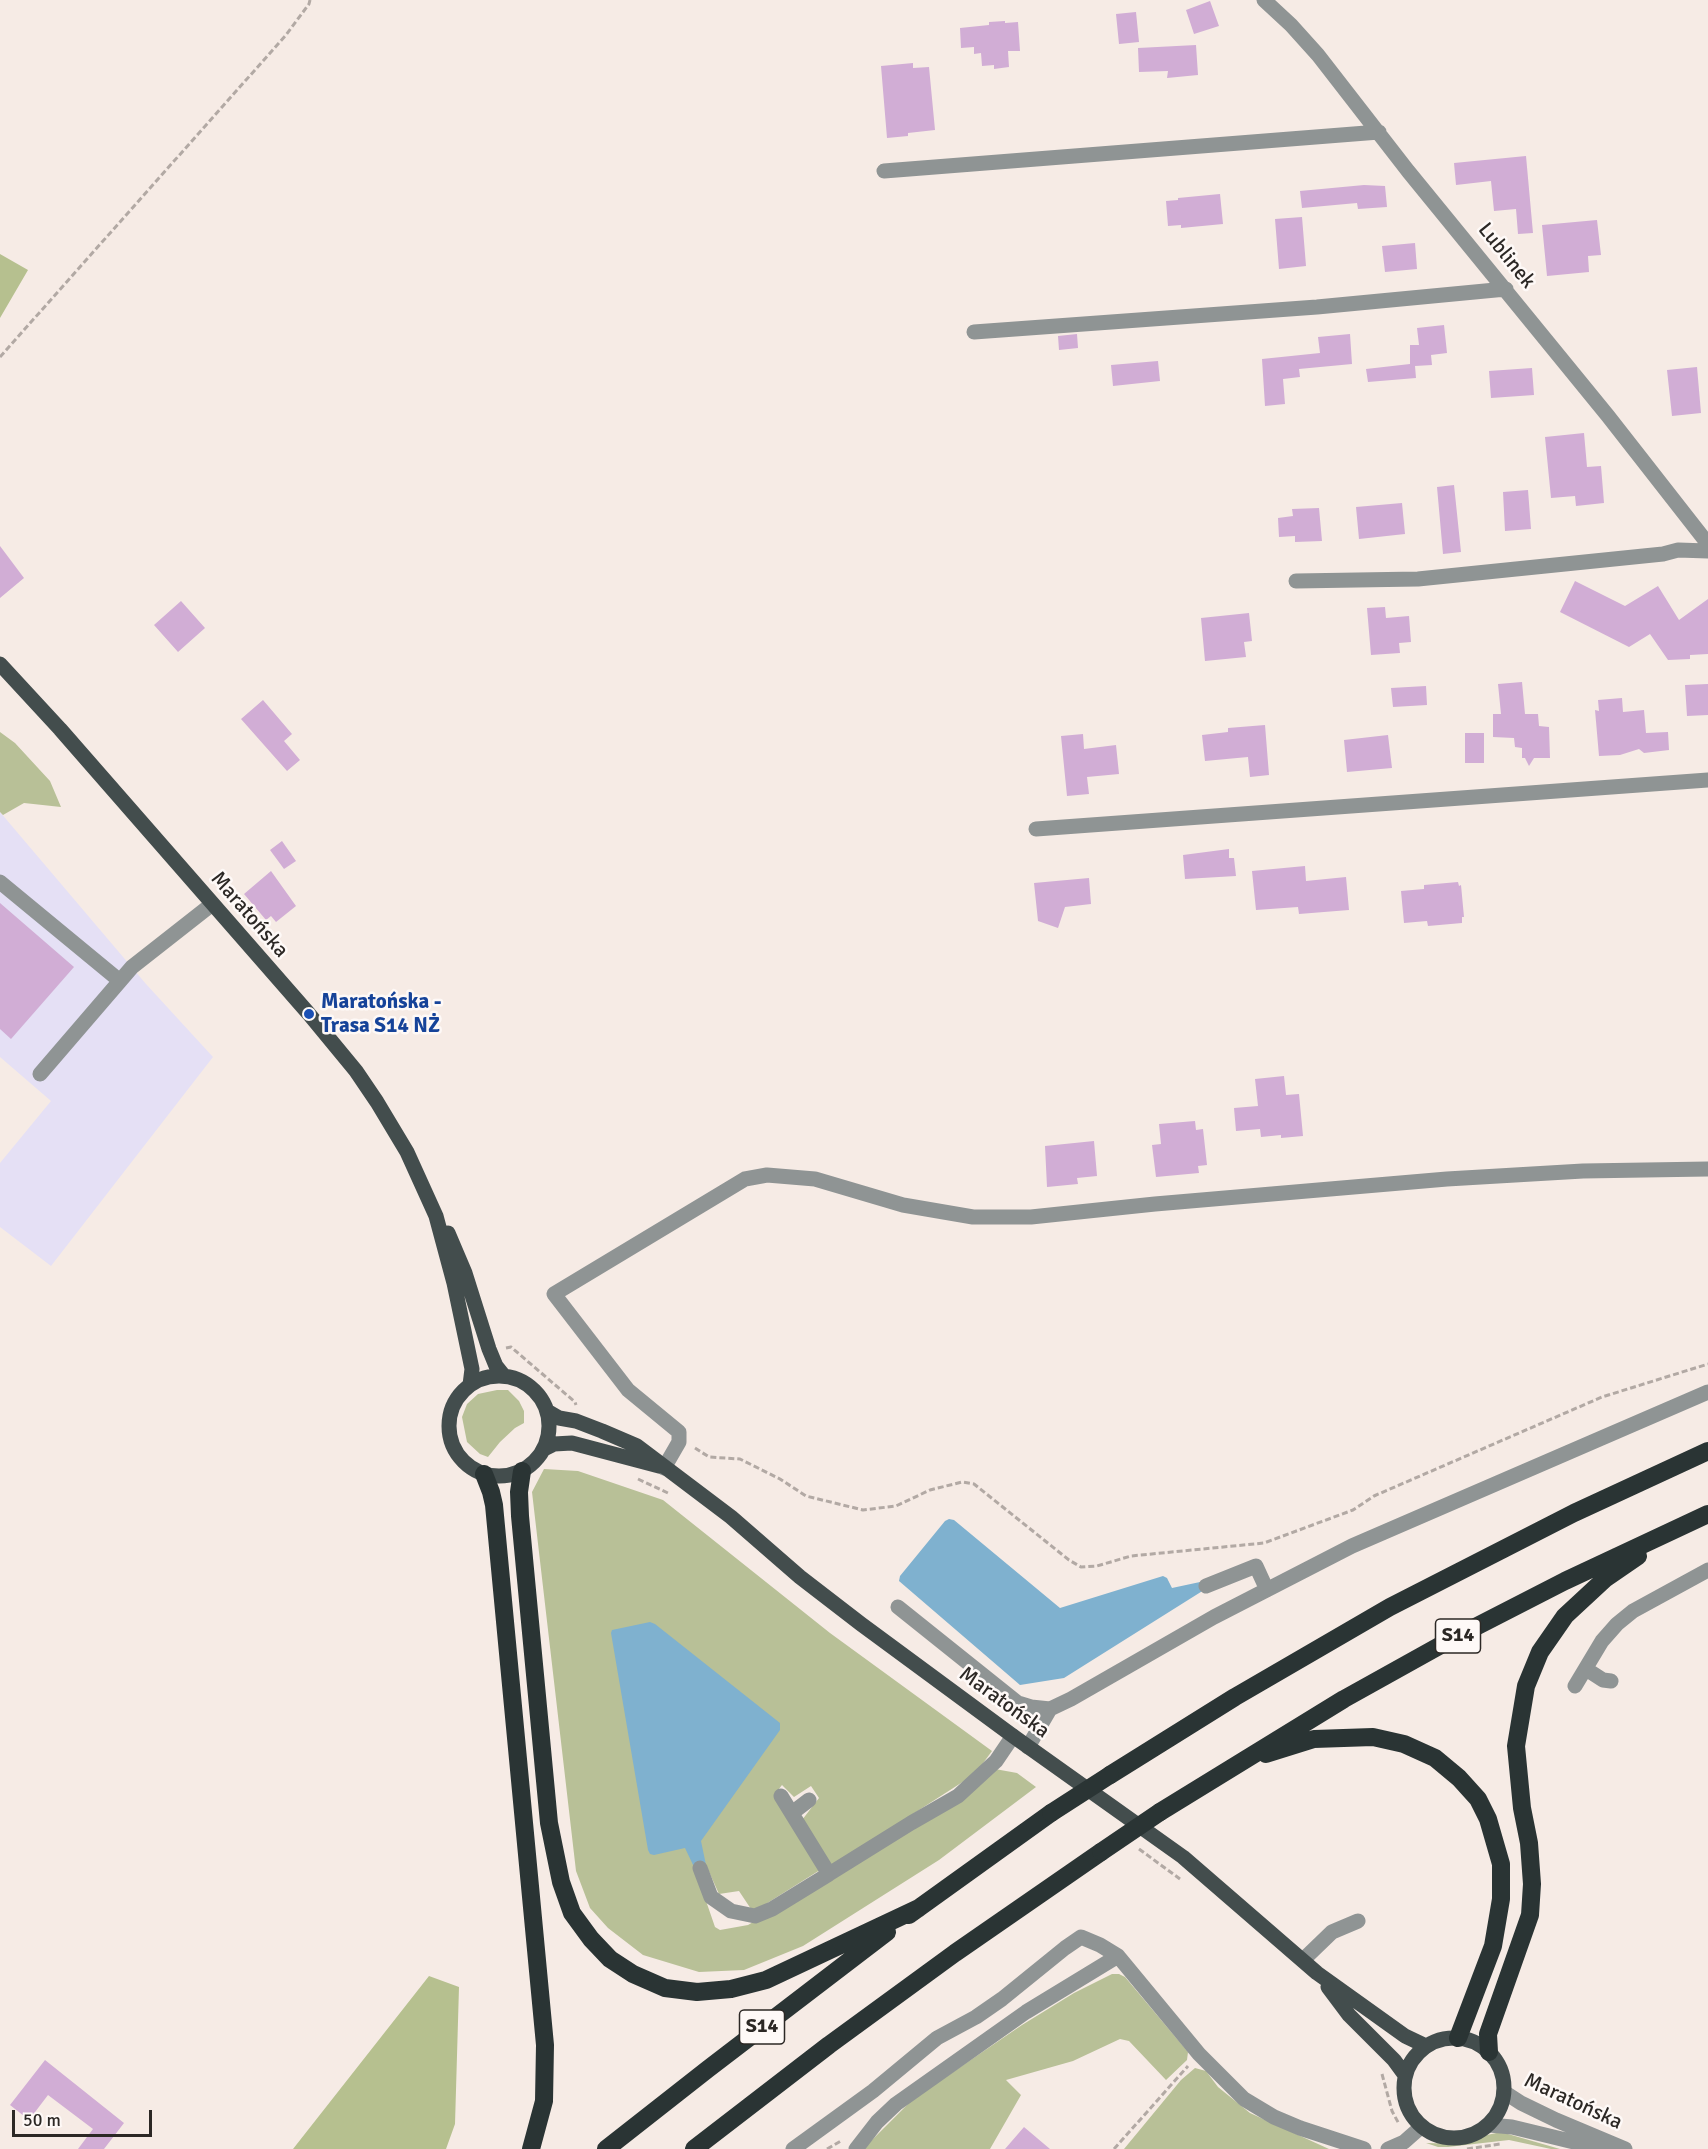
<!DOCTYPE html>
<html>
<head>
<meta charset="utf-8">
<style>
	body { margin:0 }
	#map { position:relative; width:1708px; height:2149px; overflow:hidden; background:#f6ebe5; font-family:Signika,sans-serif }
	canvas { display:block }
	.scale { position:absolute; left:12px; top:2110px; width:140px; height:27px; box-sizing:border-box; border:3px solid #2c2825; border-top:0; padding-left:8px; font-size:18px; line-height:21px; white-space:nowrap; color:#2c2825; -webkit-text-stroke:4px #fef9f7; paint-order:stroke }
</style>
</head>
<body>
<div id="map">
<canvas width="1708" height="2149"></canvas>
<div class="scale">50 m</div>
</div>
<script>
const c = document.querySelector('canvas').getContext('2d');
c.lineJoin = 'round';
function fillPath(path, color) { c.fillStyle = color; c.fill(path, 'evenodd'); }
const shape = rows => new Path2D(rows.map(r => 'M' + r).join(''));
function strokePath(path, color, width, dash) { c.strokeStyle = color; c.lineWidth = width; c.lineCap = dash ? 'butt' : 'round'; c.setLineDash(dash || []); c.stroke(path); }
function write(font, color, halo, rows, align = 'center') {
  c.font = font + ' Signika,sans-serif'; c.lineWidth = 5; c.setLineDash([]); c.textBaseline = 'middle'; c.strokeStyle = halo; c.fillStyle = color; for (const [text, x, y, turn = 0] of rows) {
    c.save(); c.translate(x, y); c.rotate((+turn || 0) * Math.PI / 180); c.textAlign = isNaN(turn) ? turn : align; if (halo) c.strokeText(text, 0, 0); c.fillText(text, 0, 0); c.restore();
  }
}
fillPath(shape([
	[0,812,146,984,213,1057,51,1266,0,1227,0,1163,51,1101,0,1057]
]), '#e5e0f5');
fillPath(shape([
	[0,732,15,743,50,781,61,807,24,803,3,815,0,812],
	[497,1390,508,1390,519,1401,524,1411,524,1423,515,1428,500,1442,488,1457,480,1454,467,1442,462,1417,467,1404,478,1394],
	[544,1469,578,1471,663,1500,830,1633,992,1751,975,1774,832,1866,802,1820,819,1798,811,1786,794,1797,782,1785,775,1794,820,1870,753,1912,739,1891,719,1894,706,1865,695,1869,715,1927,720,1930,748,1925,917,1827,995,1769,1017,1773,1036,1787,939,1860,803,1946,744,1970,699,1972,643,1955,608,1928,590,1908,576,1871,532,1492],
	[1112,1974,1119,1974,1125,1977,1188,2052,1187,2060,1166,2080,1129,2041,1120,2039,1073,2061,1006,2080,1021,2095,990,2149,863,2149,912,2100,1022,2025,1074,1993],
	[1195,2068,1206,2071,1218,2087,1250,2113,1329,2149,1124,2149,1181,2080],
	[1501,2132,1560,2149,1551,2149,1509,2140,1448,2147,1438,2147,1426,2143,1462,2144,1487,2135]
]), '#b8c097');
fillPath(shape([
	[0,254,28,270,0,318],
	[429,1976,459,1987,455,2124,446,2149,293,2149]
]), '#b6c08f');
fillPath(shape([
	[949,1519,954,1520,1060,1608,1163,1576,1167,1578,1172,1588,1200,1582,1204,1590,1064,1678,1020,1685,899,1581,900,1576,945,1521],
	[650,1622,655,1624,780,1723,780,1730,701,1841,706,1865,695,1869,685,1848,654,1855,650,1854,648,1850,611,1633,612,1630]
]), '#7fb1cf');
fillPath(shape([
	[1210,1,1219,26,1194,34,1186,10],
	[1136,12,1139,42,1119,44,1116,14],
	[1005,21,1005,23,1018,22,1020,51,1008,51,1009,67,994,69,994,65,982,66,981,53,974,54,974,47,961,48,960,28,989,25,989,22],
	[1196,45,1198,75,1167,78,1168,71,1139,72,1138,48],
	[913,63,913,68,929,67,935,130,908,133,908,136,887,138,881,66],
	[1526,156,1533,233,1518,234,1516,209,1494,211,1491,181,1456,185,1454,163],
	[1364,185,1385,186,1387,207,1358,209,1357,203,1302,208,1300,191],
	[1220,194,1223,224,1181,228,1181,225,1168,226,1166,201,1178,200,1178,198],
	[1302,217,1306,266,1279,269,1275,219],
	[1597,220,1601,255,1588,256,1589,272,1547,276,1542,225],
	[1415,243,1417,269,1385,272,1382,246],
	[1444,325,1447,353,1431,355,1432,365,1415,366,1416,378,1368,382,1366,369,1410,364,1410,345,1419,345,1417,328],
	[1077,334,1078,348,1059,350,1058,336],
	[1350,334,1352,364,1299,369,1300,377,1283,379,1285,404,1265,406,1262,359,1320,353,1318,337],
	[1158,361,1160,381,1113,386,1111,365],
	[1697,367,1701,413,1672,416,1667,370],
	[1532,368,1534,395,1491,398,1489,371],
	[1584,433,1587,467,1601,466,1604,503,1576,506,1575,496,1551,498,1545,437],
	[1454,485,1461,552,1443,554,1437,487],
	[1528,490,1531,529,1505,531,1503,492],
	[1402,503,1405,534,1359,539,1356,507],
	[1319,508,1322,541,1295,542,1295,536,1279,537,1278,518,1293,516,1292,509],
	[0,546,24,578,0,598],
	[1575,581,1625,606,1658,586,1679,620,1708,599,1708,654,1690,655,1690,659,1668,660,1650,634,1629,647,1560,612],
	[181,601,205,628,178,652,154,625],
	[1385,607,1386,618,1409,616,1411,642,1399,643,1400,653,1371,655,1367,608],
	[1249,613,1252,641,1244,642,1246,657,1205,661,1201,618],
	[1522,682,1525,714,1538,714,1539,726,1549,727,1550,758,1534,758,1529,766,1525,758,1522,758,1522,748,1515,747,1514,738,1493,737,1493,714,1501,714,1498,684],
	[1708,684,1708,715,1687,716,1685,685],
	[1426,686,1427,705,1393,707,1391,688],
	[1622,698,1623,712,1644,710,1646,733,1668,732,1669,750,1644,753,1639,749,1620,755,1599,756,1595,710,1599,711,1598,700],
	[263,700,292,734,284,741,300,760,287,771,241,719],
	[1265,725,1269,775,1250,777,1248,757,1205,761,1202,735,1228,732,1228,728],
	[1465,733,1484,733,1484,763,1465,763],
	[1083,734,1084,749,1116,745,1119,774,1087,777,1089,794,1067,796,1061,736],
	[1388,735,1392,768,1347,772,1344,740],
	[282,841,296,861,284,869,270,850],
	[1229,849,1229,858,1234,858,1236,876,1185,879,1183,855],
	[1305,866,1306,881,1346,877,1349,910,1299,914,1298,907,1256,910,1252,871],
	[271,871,296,906,276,922,271,916,266,920,244,894],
	[1089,878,1091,904,1065,907,1058,928,1038,921,1034,883],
	[1458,882,1459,886,1461,885,1464,917,1462,917,1462,923,1428,926,1427,921,1404,923,1401,891,1424,889,1424,885],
	[0,903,74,967,11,1039,0,1029],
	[1284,1076,1286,1095,1299,1094,1303,1136,1281,1138,1281,1135,1261,1137,1260,1129,1236,1131,1234,1108,1258,1106,1255,1079],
	[1195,1121,1196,1130,1203,1129,1207,1165,1198,1166,1199,1173,1156,1177,1152,1145,1161,1144,1159,1124],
	[1094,1141,1097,1176,1077,1178,1078,1184,1047,1187,1045,1146],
	[45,2060,124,2123,104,2149,78,2149,93,2129,48,2095,29,2120,10,2105],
	[1024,2127,1050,2149,1005,2149]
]), '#d1add5');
strokePath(shape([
	[0,357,286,35,309,4,310,0],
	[506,1348,511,1347,575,1402,576,1405],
	[695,1448,709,1457,740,1459,780,1479,806,1496,863,1510,896,1506,930,1490,962,1482,974,1484,1069,1560,1081,1567,1097,1566,1131,1556,1264,1543,1353,1510,1374,1496,1602,1397,1708,1364],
	[638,1479,670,1494],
	[1139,1849,1180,1879],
	[1382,2074,1392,2111,1399,2124],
	[827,2149,841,2141],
	[1114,2149,1188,2066],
	[1467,2149,1500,2144]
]), '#b2a9a4', 3, [6, 3]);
strokePath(shape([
	[1264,0,1291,25,1318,55,1408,171,1608,416,1708,544],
	[884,171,1379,132],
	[974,332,1317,307,1506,289],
	[1296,581,1418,579,1663,554,1678,550,1708,551],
	[1036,829,1708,780],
	[0,882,120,981],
	[40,1074,132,967,211,905],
	[664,1468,679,1442,679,1432,628,1390,554,1294,745,1179,767,1175,815,1179,903,1205,973,1217,1031,1217,1155,1204,1447,1179,1583,1171,1708,1169],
	[1206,1586,1256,1566,1267,1590],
	[898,1607,1018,1703,1031,1707,1050,1709],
	[1586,1669,1603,1680,1611,1681],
	[1575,1686,1602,1641,1617,1624,1633,1611,1708,1570],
	[1028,1747,1050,1709,1071,1699,1214,1617,1352,1546,1708,1392],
	[792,1813,809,1800],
	[700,1868,711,1897,731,1911,755,1916,772,1909,829,1874,781,1796],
	[829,1874,911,1823,958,1796,996,1761,1013,1736],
	[1303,1960,1332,1932,1358,1921],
	[1504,2092,1521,2103,1556,2120,1625,2149],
	[1489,2125,1512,2127,1603,2149],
	[793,2149,873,2091,937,2038,976,2017,1002,1999,1065,1948,1081,1937,1100,1945,1118,1956,1199,2054,1244,2099,1274,2117,1300,2128,1364,2149],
	[856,2149,877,2122,896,2104,1026,2012,1118,1956],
	[1388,2149,1404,2142,1421,2127]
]), '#8f9494', 15);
strokePath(shape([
	[0,664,60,729,309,1014,356,1071,377,1102,407,1152,436,1216,454,1283,472,1369,470,1385],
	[448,1233,465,1273,489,1349,496,1366,504,1376],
	'449 1426a50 50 0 1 1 100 0a50 50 0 1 1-100 0Z',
	[547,1411,559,1418,576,1421,602,1431,637,1446,731,1517,800,1577,861,1624,1013,1736,1183,1857,1317,1973,1405,2036,1426,2046],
	[544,1449,554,1444,572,1443,659,1466],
	[1328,1987,1349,2015,1394,2060,1405,2075],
	'1404 2088a50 50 0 1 1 100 0a50 50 0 1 1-100 0Z'
]), '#434d4d', 15);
strokePath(shape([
	[522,1471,519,1492,520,1516,549,1823,561,1882,572,1913,591,1939,610,1959,633,1974,665,1988,697,1992,731,1989,766,1980,919,1908],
	[484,1474,491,1492,494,1505,545,2045,544,2101,531,2149],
	[1266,1754,1314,1739,1373,1737,1404,1744,1435,1758,1459,1778,1478,1799,1488,1819,1501,1864,1501,1899,1493,1946,1458,2038],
	[1110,1775,1235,1697,1390,1607,1574,1513,1708,1451],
	[1160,1812,1344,1699,1450,1640,1565,1581,1708,1514],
	[909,1915,1051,1813],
	[1489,2052,1488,2034,1530,1915,1532,1884,1529,1843,1522,1808,1516,1746,1526,1686,1540,1652,1565,1616,1606,1578,1638,1556],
	[606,2149,708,2069,887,1932],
	[694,2149,829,2045,955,1953,1101,1852]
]), '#2a3434', 18);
strokePath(shape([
	[1051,1813,1110,1775],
	[1101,1852,1160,1812]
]), '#2a3434', 18);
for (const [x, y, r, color] of [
	[309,1014,6,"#1a4fb4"]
]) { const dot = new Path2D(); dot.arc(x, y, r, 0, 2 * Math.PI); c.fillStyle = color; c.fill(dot); strokePath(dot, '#fef9f7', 2); }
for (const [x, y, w] of [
	[1458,1636,45],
	[762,2027,45]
]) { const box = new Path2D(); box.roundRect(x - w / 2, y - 17, w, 34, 4.5); c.fillStyle = '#fef9f7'; c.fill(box); strokePath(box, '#2c2825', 1.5); }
write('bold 20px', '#2c2825', null, [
	["S14",1458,1636],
	["S14",762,2027]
]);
write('21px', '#2c2825', '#fef9f7', [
	["Lublinek",1506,256,51],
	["Maratońska",249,915,49],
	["Maratońska",1004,1703,36],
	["Maratońska",1573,2102,25]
]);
write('bold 21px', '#164399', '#fef9f7', [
	["Maratońska -",321,1002],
	["Trasa S14 NŻ",321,1026]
], 'left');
</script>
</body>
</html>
